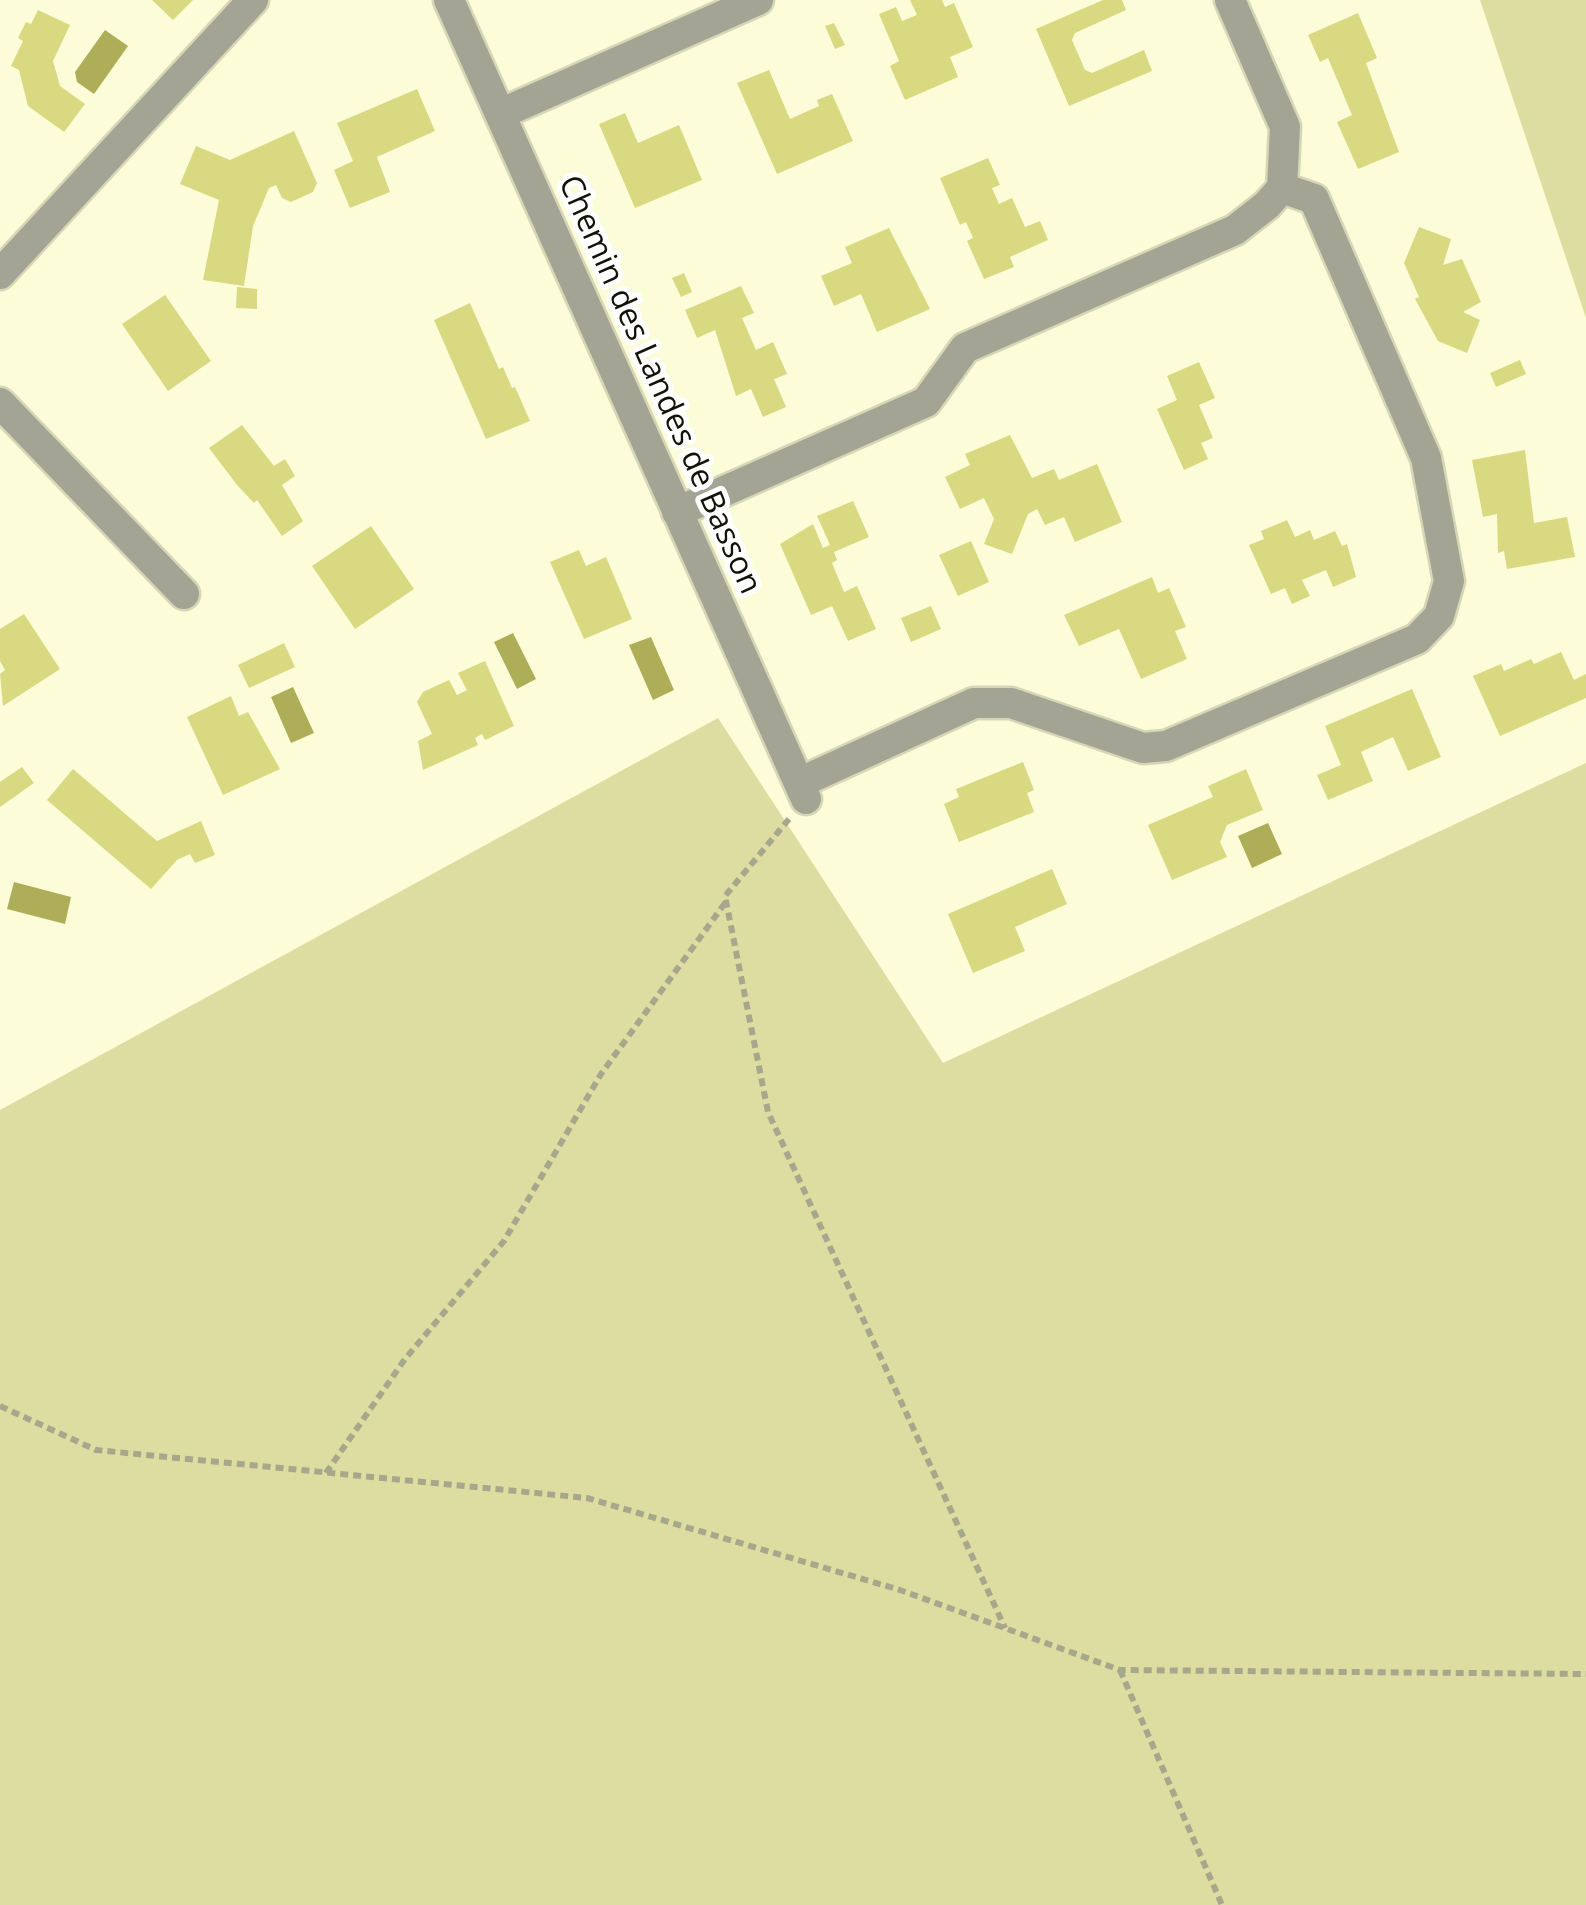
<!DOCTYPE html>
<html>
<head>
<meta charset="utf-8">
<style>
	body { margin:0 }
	canvas { display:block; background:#fcfcd8 }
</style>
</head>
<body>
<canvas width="1586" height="1905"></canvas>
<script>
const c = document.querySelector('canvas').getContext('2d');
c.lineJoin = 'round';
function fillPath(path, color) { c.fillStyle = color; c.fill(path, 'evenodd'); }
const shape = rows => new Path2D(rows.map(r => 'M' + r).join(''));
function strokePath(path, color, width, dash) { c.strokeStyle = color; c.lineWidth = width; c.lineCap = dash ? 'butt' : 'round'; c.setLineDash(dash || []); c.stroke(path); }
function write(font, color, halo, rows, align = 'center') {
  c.font = font + ' "Open Sans",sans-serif'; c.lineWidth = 10; c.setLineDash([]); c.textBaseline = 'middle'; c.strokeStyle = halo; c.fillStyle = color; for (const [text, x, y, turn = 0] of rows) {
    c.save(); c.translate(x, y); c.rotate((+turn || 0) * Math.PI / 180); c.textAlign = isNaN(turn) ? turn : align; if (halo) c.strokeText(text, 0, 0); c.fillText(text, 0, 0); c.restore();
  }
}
fillPath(shape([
	[1480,0,1586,0,1586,318],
	[718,718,943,1063,1586,763,1586,1905,0,1905,0,1110]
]), '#dddda2');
fillPath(shape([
	[105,30,128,46,94,94,77,82,75,72],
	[513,633,536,679,517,689,494,642],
	[651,637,674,690,653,700,629,645],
	[293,687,314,733,291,743,271,697],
	[1268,823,1282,854,1252,868,1238,836],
	[14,882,71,897,65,924,7,909]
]), '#afae58');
fillPath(shape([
	[152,0,193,0,173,20],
	[910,0,942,0,945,7,954,3,973,47,950,57,958,77,905,100,890,66,899,61,879,14,896,7,902,21,917,15],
	[1103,0,1122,0,1126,10,1075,33,1072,40,1085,70,1092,73,1144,50,1152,71,1069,106,1036,29],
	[38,10,70,25,53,61,60,86,85,104,64,132,28,106,19,70,11,66,23,41,18,38,26,22,31,24],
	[1358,13,1377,58,1366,63,1399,152,1358,169,1337,122,1352,115,1328,58,1320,62,1308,35],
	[834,23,845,45,835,49,825,26],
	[769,70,790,119,819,106,817,100,832,94,853,141,777,174,737,83],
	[417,89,435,131,377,157,390,192,350,208,334,170,353,161,337,123],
	[625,113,638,143,679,125,702,180,635,208,599,124],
	[294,131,317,183,313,192,291,202,282,198,276,185,269,188,253,226,244,286,203,280,219,200,180,184,196,146,230,160],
	[988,158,1000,185,992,188,999,204,1012,198,1025,227,1040,221,1048,240,1010,257,1014,267,984,279,967,241,973,238,966,222,960,225,940,178],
	[1419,227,1451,239,1443,265,1462,259,1481,302,1463,312,1480,320,1467,353,1438,341,1415,299,1419,297,1404,263],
	[889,228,930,309,877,332,861,294,834,306,821,276,852,263,845,247],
	[684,273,692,292,681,297,672,278],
	[741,286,754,313,742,318,756,350,773,342,787,374,774,379,786,407,763,417,751,389,736,396,715,330,697,338,685,310],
	[237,287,257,289,257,309,236,308],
	[165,295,211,361,168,391,122,324],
	[470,303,499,369,503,367,512,388,515,387,530,421,486,439,434,320],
	[1520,360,1526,374,1496,387,1490,373],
	[1199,362,1215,398,1199,405,1213,438,1201,443,1208,459,1184,470,1157,409,1177,400,1167,376],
	[242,425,274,466,285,459,295,476,282,485,303,521,282,536,257,500,254,503,237,485,209,448],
	[1010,435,1032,478,1054,469,1059,480,1097,464,1122,522,1075,542,1064,517,1045,525,1037,509,1028,514,1012,554,984,544,994,519,984,498,960,509,945,477,970,465,965,454],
	[1525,450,1534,523,1567,517,1575,557,1507,569,1504,551,1498,553,1497,514,1483,517,1472,460],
	[853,501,869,537,834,552,837,560,832,563,844,592,857,586,876,629,848,641,832,606,811,615,780,544,813,524,823,548,830,545,817,516],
	[1287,520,1295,537,1310,530,1314,540,1335,531,1342,546,1347,544,1356,577,1333,587,1326,570,1302,580,1310,596,1292,604,1285,588,1271,594,1249,545,1264,539,1261,531],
	[371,526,414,589,355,629,312,566],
	[971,541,989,582,958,596,939,555],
	[579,550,586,566,606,557,632,619,584,639,550,562],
	[1152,577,1158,593,1169,588,1186,627,1175,631,1187,659,1141,679,1119,629,1079,646,1064,615],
	[931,606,941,629,911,642,901,618],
	[24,614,60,669,3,706,0,674,5,670,0,661,0,629],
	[284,643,295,667,249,688,238,665],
	[1561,652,1574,680,1586,674,1586,698,1500,736,1473,676,1501,664,1504,671,1531,659,1534,664],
	[485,661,514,726,485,740,482,734,475,738,478,745,423,770,418,741,432,734,417,702,423,692,449,680,457,695,467,690,458,673],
	[1412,689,1441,757,1408,771,1393,737,1361,752,1373,781,1328,800,1317,775,1341,765,1325,726],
	[231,696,239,716,248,712,280,769,223,795,187,717],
	[1023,762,1034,790,1027,793,1034,812,959,842,944,804,959,797,956,789],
	[22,767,34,783,0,807,0,782],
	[73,769,157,841,201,821,215,855,195,863,190,854,177,860,151,889,47,800],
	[1246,769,1263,810,1227,825,1220,842,1227,857,1172,880,1148,825,1213,797,1208,786],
	[1052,869,1067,904,1015,927,1025,951,973,973,948,914]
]), '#d9d982');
const minor = shape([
	[449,0,806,799],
	[500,114,758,0],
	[0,274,253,0],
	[0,403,184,594],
	[677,512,926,402,965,348,1235,230,1267,205,1282,188,1285,127,1230,0],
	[799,783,974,703,1011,703,1143,748,1166,746,1417,639,1439,616,1449,581,1426,458,1314,199,1282,188]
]);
strokePath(minor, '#d7d7b6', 35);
strokePath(shape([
	[789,819,725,896,768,1112,1005,1628],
	[0,1406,96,1450,587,1498,900,1590,1120,1670,1586,1674],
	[326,1473,405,1359,504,1241,601,1074,728,899],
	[1120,1670,1222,1905]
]), '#a7a78c', 6, [8, 5]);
strokePath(minor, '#a4a495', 30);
write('32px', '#121206', '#fff', [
	["Chemin des Landes de Basson",659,385,66]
]);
</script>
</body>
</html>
